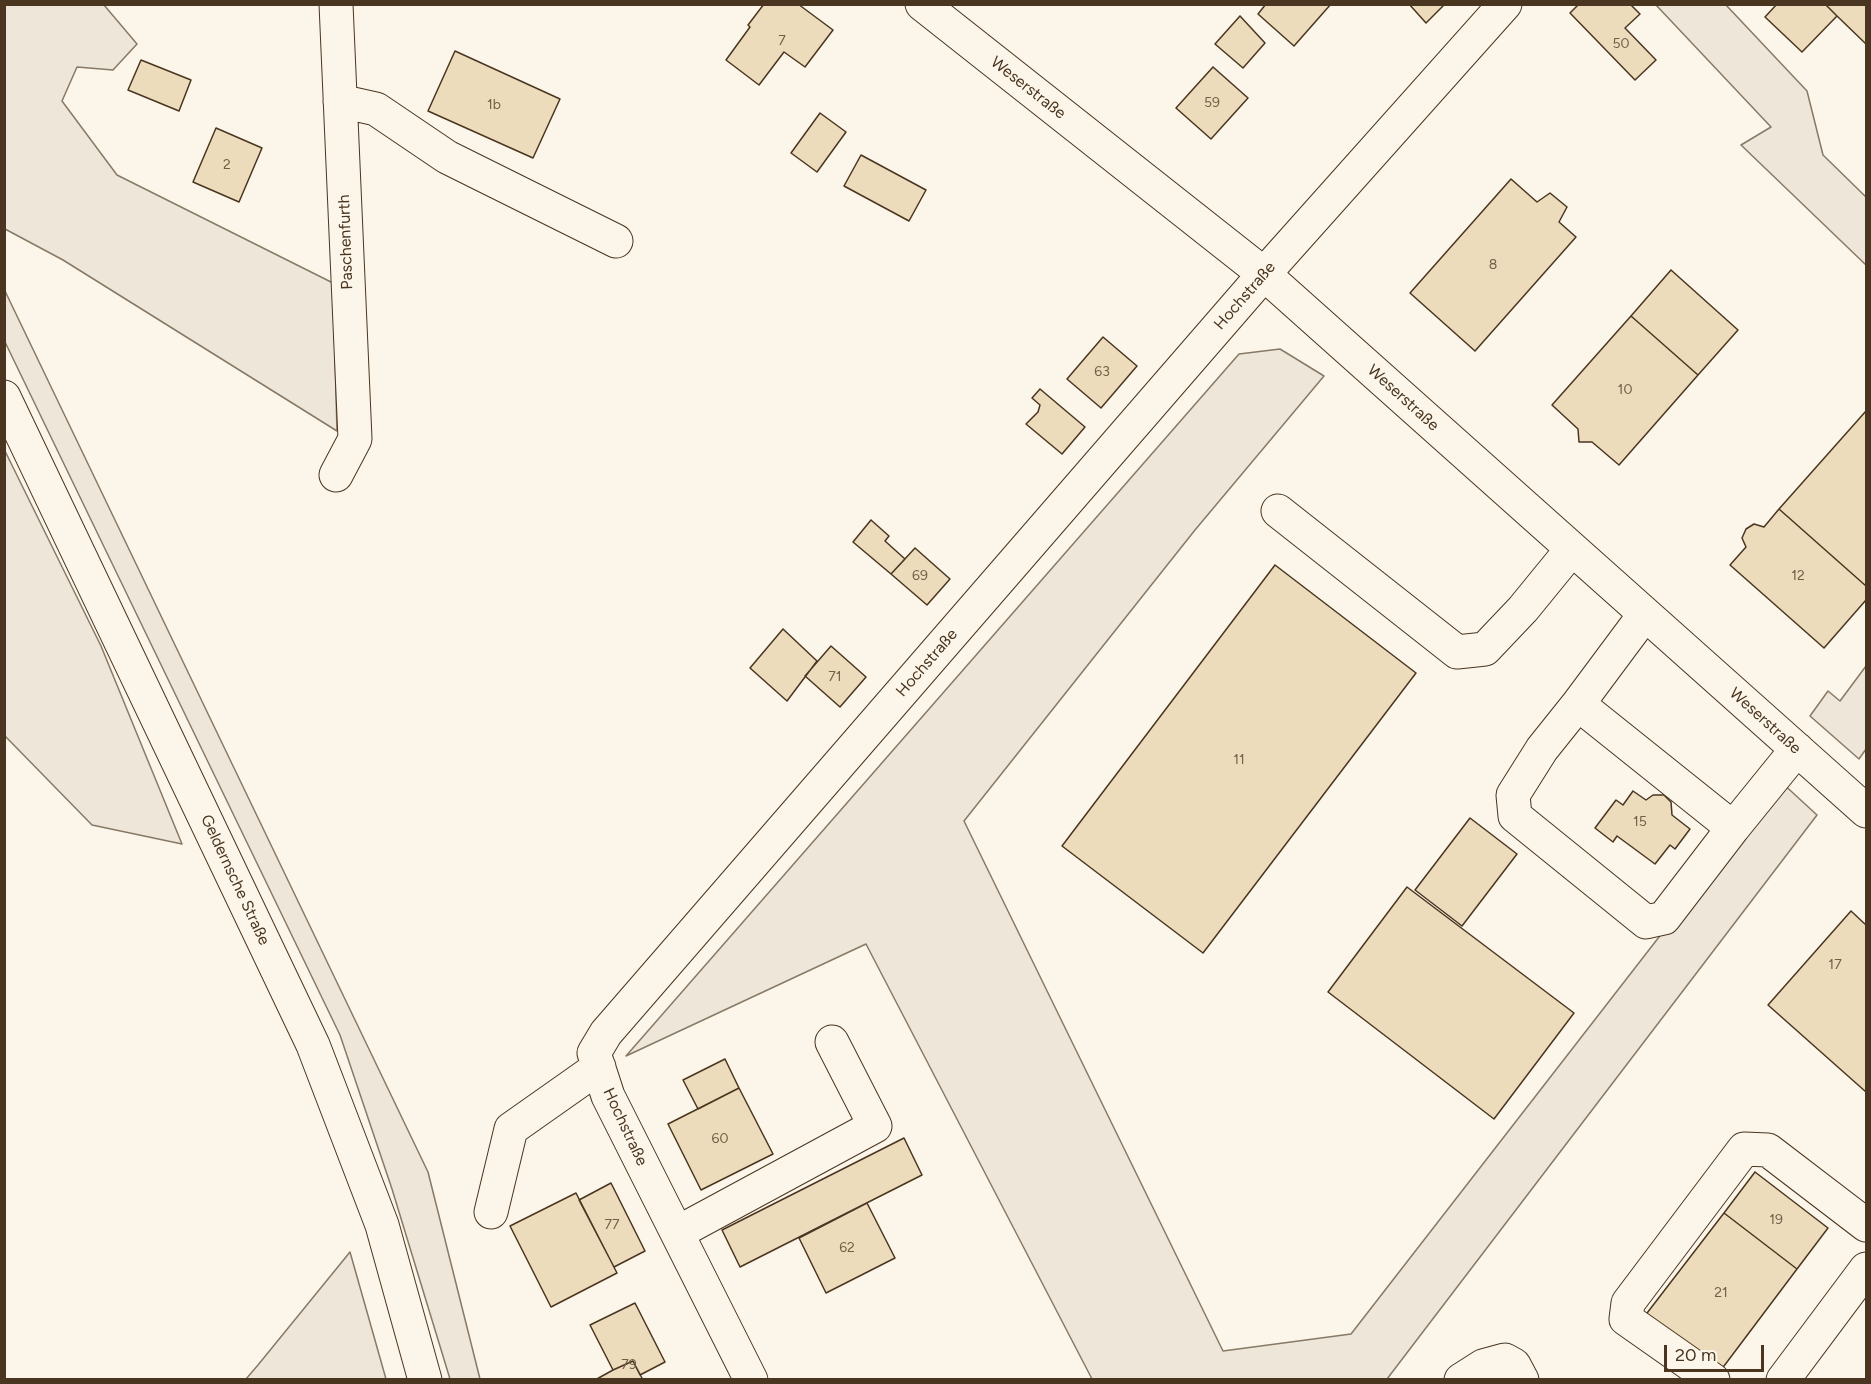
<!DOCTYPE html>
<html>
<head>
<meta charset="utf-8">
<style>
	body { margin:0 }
	#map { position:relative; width:1871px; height:1384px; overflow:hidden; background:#fbf6e9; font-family:Figtree,sans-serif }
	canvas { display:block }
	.frame { position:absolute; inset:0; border:6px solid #4a3520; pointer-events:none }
	.scale { position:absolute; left:1664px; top:1345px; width:100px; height:27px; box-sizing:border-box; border:3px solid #4a3520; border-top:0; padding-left:8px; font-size:18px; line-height:21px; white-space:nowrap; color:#4a3520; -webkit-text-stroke:4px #fbf6e9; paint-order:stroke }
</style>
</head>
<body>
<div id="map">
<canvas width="1871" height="1384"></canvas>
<div class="frame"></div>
<div class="scale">20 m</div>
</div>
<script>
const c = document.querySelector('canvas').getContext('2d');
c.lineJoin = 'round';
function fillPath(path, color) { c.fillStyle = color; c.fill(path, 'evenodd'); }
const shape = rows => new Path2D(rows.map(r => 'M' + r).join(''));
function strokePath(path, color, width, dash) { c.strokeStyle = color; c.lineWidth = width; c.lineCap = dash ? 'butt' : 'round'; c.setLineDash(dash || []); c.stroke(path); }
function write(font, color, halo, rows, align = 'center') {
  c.font = font + ' Figtree,sans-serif'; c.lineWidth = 4.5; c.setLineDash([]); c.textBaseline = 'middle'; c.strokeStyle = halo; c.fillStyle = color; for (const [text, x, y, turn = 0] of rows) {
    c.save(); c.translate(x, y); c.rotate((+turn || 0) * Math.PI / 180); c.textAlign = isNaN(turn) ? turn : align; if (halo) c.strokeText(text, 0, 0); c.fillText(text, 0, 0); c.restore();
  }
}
const green = shape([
	[4,5,104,5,137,44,113,70,77,67,62,101,117,175,333,283,337,431,63,260,5,229,4,5],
	[1656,5,1726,5,1807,91,1823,155,1866,197,1866,265,1741,145,1771,127,1656,5],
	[5,291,428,1172,480,1379,450,1379,392,1189,340,1035,5,342,5,291],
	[1280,349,1324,376,1195,530,964,821,1223,1351,1351,1334,1780,781,1817,815,1387,1379,1092,1379,866,944,626,1056,1239,354,1280,349],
	[4,449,101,646,182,844,92,825,5,736,4,449],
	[1866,666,1866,749,1859,759,1810,716,1828,691,1840,701,1866,666],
	[350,1252,386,1379,246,1379,258,1365,350,1252]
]);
fillPath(green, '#ede6d9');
strokePath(green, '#887966', 1.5);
const building = shape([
	[764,4,798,4,833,30,805,67,784,52,759,85,726,60,750,27,748,25,764,4],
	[1266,4,1331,4,1294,46,1258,14,1266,4],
	[1409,4,1445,4,1426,23,1409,4],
	[1579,4,1630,4,1640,14,1625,28,1656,60,1635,80,1570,13,1579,4],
	[1777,4,1825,4,1837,16,1802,52,1765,17,1777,4],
	[1825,4,1866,4,1866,44,1837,16,1825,4],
	[1240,16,1265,43,1243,68,1215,44,1240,16],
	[455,51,560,99,533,158,428,111,455,51],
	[141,60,191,80,179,111,128,90,141,60],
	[1213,67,1248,98,1211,139,1176,108,1213,67],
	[820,113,846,132,817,172,791,153,820,113],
	[216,128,262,148,239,202,193,182,216,128],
	[861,155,926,190,909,221,844,186,861,155],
	[1511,179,1537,202,1550,193,1567,207,1559,222,1576,237,1475,351,1410,293,1511,179],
	[1671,270,1738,330,1698,375,1631,316,1671,270],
	[1631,316,1698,375,1619,465,1592,442,1579,442,1578,429,1552,405,1631,316],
	[1103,337,1137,366,1101,408,1067,379,1103,337],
	[1040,389,1085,427,1062,454,1026,424,1038,412,1040,405,1032,398,1040,389],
	[1866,411,1866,586,1779,509,1866,411],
	[1779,509,1866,586,1866,600,1824,648,1730,565,1746,547,1742,538,1746,529,1754,524,1764,527,1779,509],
	[871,520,889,536,885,541,905,559,891,574,853,542,871,520],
	[915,548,950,579,927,605,891,574,915,548],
	[1275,565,1416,673,1203,953,1062,846,1275,565],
	[783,629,817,661,787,701,750,668,783,629],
	[831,646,866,677,840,707,805,676,831,646],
	[1633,791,1646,800,1653,795,1664,795,1671,802,1672,815,1690,829,1675,849,1670,845,1655,864,1617,836,1613,842,1595,828,1616,800,1623,805,1633,791],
	[1470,818,1517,854,1462,926,1415,890,1470,818],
	[1407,887,1574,1013,1494,1119,1328,992,1407,887],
	[1851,911,1866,925,1866,1092,1768,1005,1851,911],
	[725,1059,739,1088,698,1109,683,1080,725,1059],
	[739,1088,773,1154,701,1190,668,1124,739,1088],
	[904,1138,922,1175,740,1267,722,1230,904,1138],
	[1755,1172,1828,1228,1797,1269,1724,1213,1755,1172],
	[611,1183,645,1251,614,1267,579,1200,611,1183],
	[576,1193,617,1273,551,1307,510,1226,576,1193],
	[867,1203,895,1258,826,1293,799,1238,867,1203],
	[1724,1213,1797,1269,1718,1374,1644,1317,1724,1213],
	[635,1303,665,1362,640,1375,633,1361,613,1370,590,1325,635,1303],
	[633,1361,643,1380,595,1380,613,1370,633,1361]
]);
fillPath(building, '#ecdcbc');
strokePath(building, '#4a3520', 1.5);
const minor = shape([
	[922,4,1264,274,1866,811],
	[340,101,376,109,447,157,616,241],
	[336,475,355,439,336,4],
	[1278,511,1457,652,1485,649,1523,609,1572,549],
	[1645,614,1578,704,1733,828,1797,749],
	[1578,704,1542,749,1513,795,1515,816,1646,922,1664,918,1733,828],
	[491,1212,511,1129,599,1067],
	[677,1233,875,1126,832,1042],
	[751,1380,608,1096,594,1053,606,1033,1264,274,1505,4],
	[1461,1380,1483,1366,1505,1360,1514,1365,1522,1380],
	[1713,1380,1626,1319,1628,1303,1744,1149,1768,1150,1866,1225],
	[1783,1380,1866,1269]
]);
const major = shape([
	[4,397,313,1045,382,1225,425,1380]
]);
strokePath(minor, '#4a3520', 35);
strokePath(major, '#4a3520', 35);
strokePath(minor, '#fbf6e9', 33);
strokePath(major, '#fbf6e9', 33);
write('14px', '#725f47', null, [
	["7",782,41],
	["50",1621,44],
	["59",1212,103],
	["1b",494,105],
	["2",227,165],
	["8",1493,265],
	["63",1102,372],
	["10",1625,390],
	["69",920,576],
	["12",1798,576],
	["71",835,677],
	["11",1239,760],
	["15",1640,822],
	["17",1835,965],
	["60",720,1139],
	["19",1776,1220],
	["77",612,1225],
	["62",847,1248],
	["21",1721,1293],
	["79",629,1365]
]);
write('16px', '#4a3520', '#fbf6e9', [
	["Weserstraße",1028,88,38],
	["Paschenfurth",346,242,-92],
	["Hochstraße",1245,296,-49],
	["Weserstraße",1403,398,42],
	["Hochstraße",927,663,-49],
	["Weserstraße",1765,721,42],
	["Geldernsche Straße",235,880,65],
	["Hochstraße",625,1127,65]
]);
</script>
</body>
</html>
